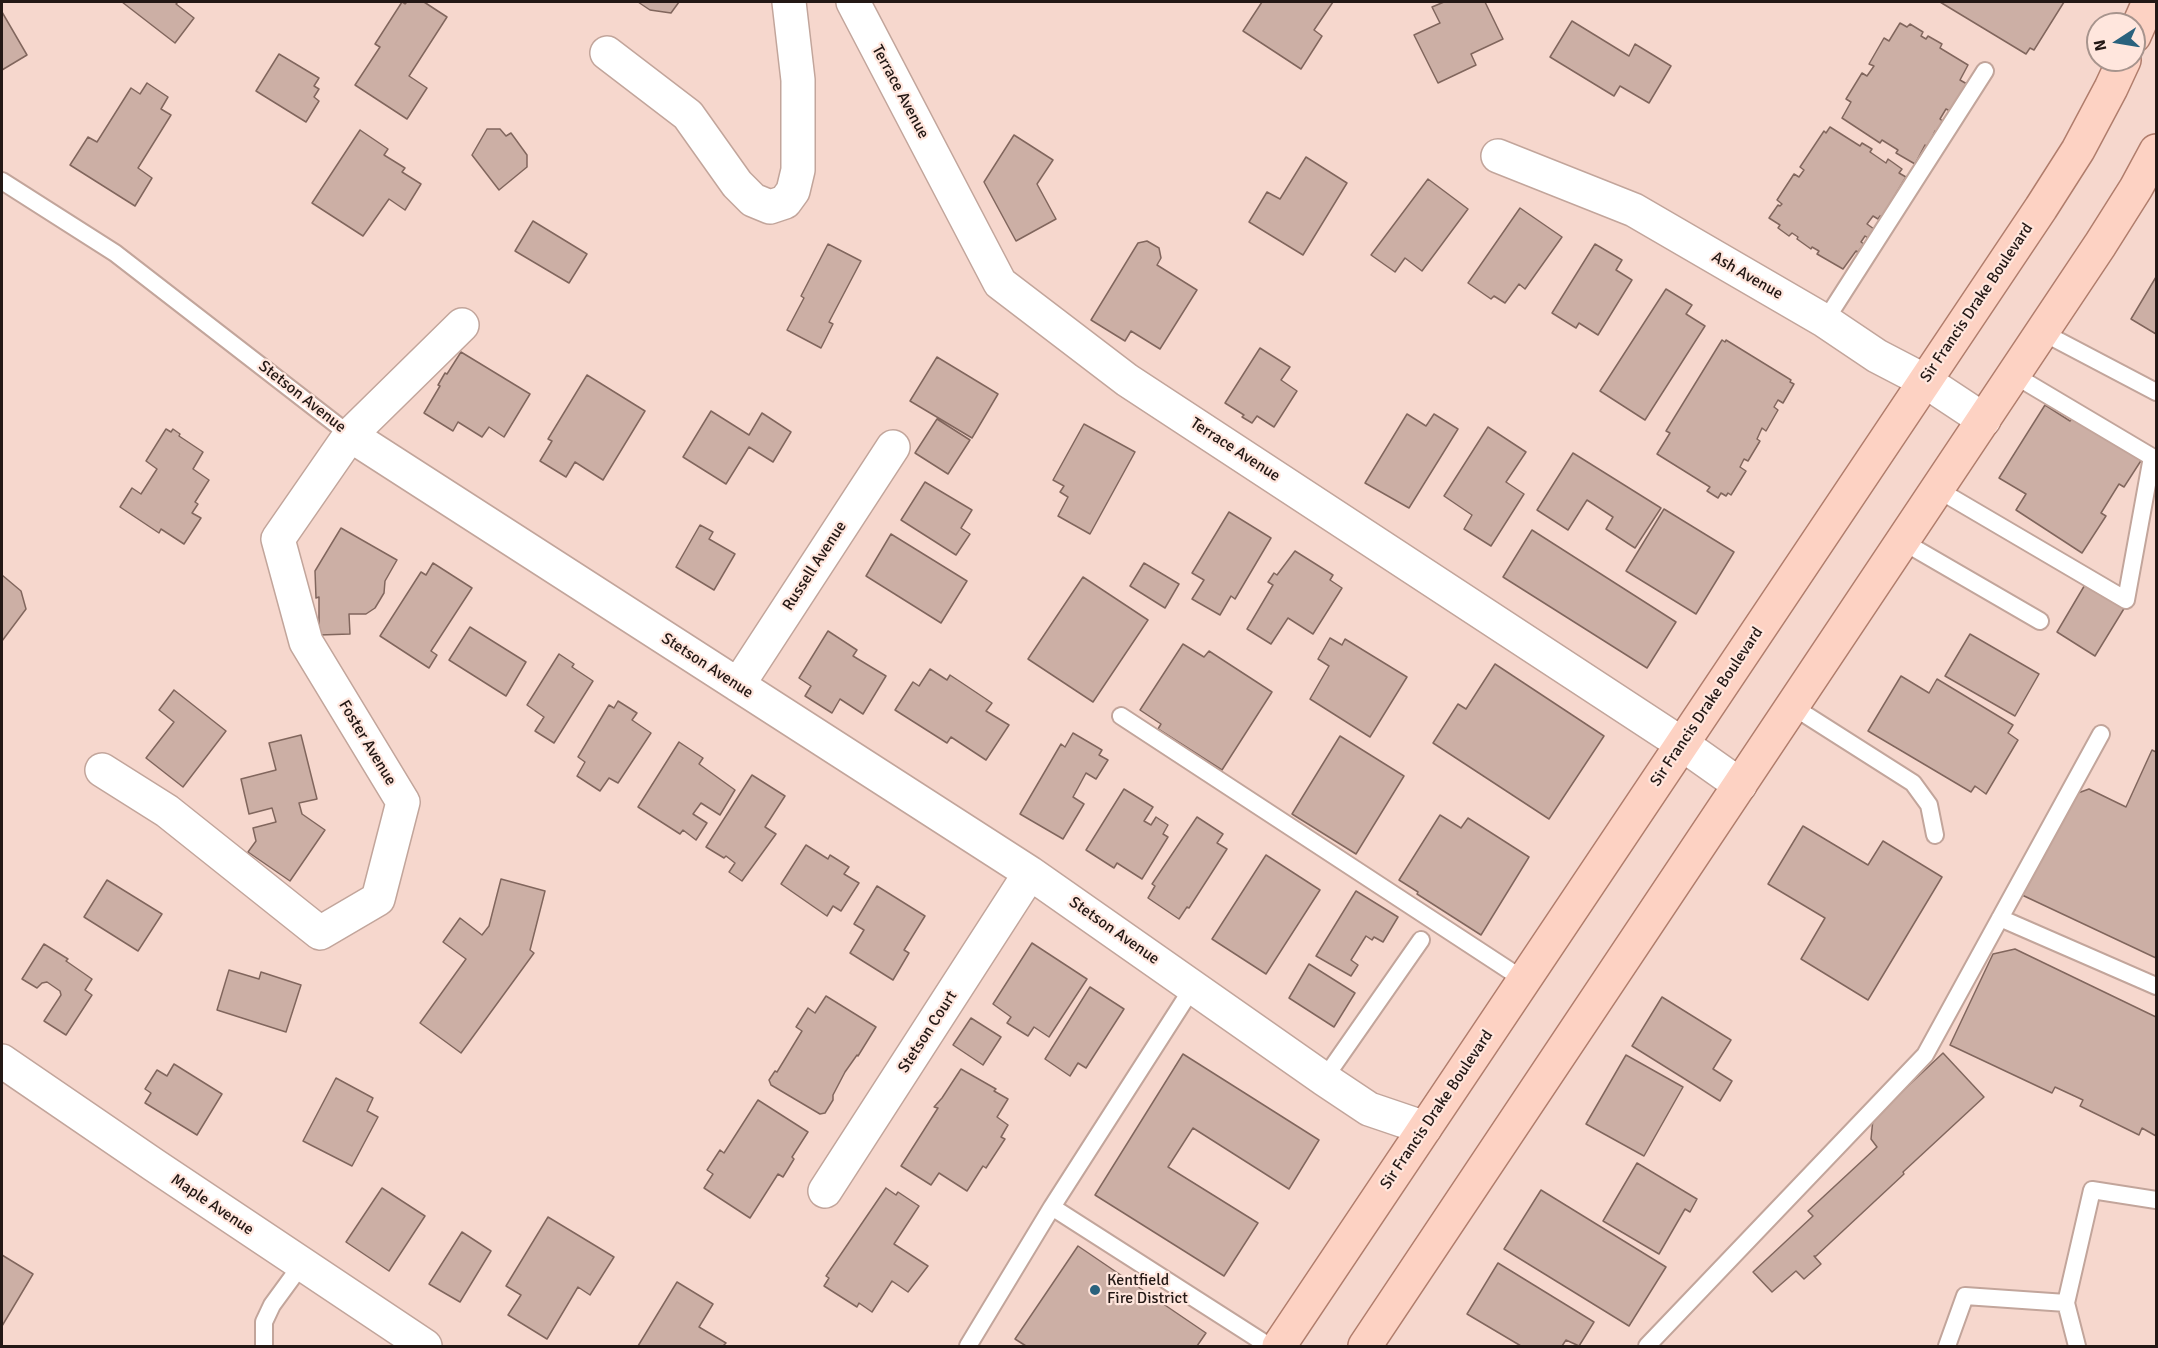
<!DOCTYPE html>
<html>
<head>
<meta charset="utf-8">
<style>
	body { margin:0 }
	#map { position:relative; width:2158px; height:1348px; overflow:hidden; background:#f6d7cd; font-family:Signika,sans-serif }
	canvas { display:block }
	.frame { position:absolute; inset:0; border:3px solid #231815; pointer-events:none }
	.north { position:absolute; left:2086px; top:12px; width:60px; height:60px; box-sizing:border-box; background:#ffe6dd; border:2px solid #a7948d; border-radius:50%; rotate:258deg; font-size:16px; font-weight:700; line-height:24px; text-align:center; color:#231815 }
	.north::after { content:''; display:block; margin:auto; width:21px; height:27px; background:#2a627d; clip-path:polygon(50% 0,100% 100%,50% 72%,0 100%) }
</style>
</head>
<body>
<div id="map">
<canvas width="2158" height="1348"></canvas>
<div class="frame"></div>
<div class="north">N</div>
</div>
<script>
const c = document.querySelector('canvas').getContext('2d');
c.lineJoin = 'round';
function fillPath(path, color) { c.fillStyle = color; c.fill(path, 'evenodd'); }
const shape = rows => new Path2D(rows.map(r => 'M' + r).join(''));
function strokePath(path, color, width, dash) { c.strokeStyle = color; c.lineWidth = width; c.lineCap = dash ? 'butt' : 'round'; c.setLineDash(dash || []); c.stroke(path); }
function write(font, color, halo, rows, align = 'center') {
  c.font = font + ' Signika,sans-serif'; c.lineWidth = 4.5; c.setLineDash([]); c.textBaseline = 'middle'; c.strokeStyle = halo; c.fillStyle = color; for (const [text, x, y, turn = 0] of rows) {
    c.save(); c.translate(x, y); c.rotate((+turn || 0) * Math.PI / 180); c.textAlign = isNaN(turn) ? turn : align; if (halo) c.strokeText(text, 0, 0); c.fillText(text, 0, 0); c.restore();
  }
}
const building = shape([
	[122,2,178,2,176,4,194,18,175,43,122,2],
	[402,2,405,4,407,2,424,2,447,17,409,76,427,88,407,119,355,85,380,47,375,44,402,2],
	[638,2,679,2,671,13,650,10,638,2],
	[1262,2,1333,2,1314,30,1322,36,1301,69,1243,31,1262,2],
	[1444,2,1485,2,1503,39,1471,54,1476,65,1438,83,1414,35,1440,23,1432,7,1444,2],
	[1940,2,2064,2,2034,50,2030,48,2026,54,1940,2],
	[2,12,27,55,2,70,2,12],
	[1572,21,1629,56,1635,44,1671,66,1649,103,1620,86,1614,96,1550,57,1572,21],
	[1900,23,1907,27,1910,24,1923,32,1921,36,1926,39,1928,36,1942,44,1940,48,1968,65,1960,80,1967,84,1950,111,1946,109,1940,119,1944,122,1937,132,1935,131,1928,147,1925,145,1915,164,1896,153,1898,150,1882,140,1880,143,1842,118,1851,102,1846,99,1862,73,1867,76,1874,66,1869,64,1884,38,1889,41,1900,23],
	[279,54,319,78,314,86,319,89,314,97,319,101,306,122,256,91,279,54],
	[147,83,168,97,161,109,171,115,138,168,152,178,135,206,70,165,88,137,97,142,131,88,140,94,147,83],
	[1830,127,1860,146,1862,143,1872,149,1870,152,1886,163,1888,159,1902,169,1899,173,1906,177,1882,217,1880,216,1878,219,1873,216,1867,224,1874,229,1868,238,1865,236,1861,242,1864,244,1858,252,1856,251,1843,269,1817,254,1819,251,1812,247,1811,249,1797,239,1798,237,1792,233,1789,236,1778,228,1780,225,1769,218,1778,205,1780,206,1782,204,1777,200,1794,174,1799,177,1804,170,1800,167,1824,131,1826,133,1830,127],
	[487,129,500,129,506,136,511,133,527,155,527,167,499,190,472,155,487,129],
	[360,130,388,149,384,155,405,168,402,172,421,184,405,210,389,199,363,236,312,203,360,130],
	[1014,135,1053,160,1037,184,1056,219,1016,241,984,182,1014,135],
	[1306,157,1347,183,1303,255,1249,222,1267,192,1280,199,1306,157],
	[1428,179,1468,209,1422,271,1405,258,1395,272,1371,255,1428,179],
	[1520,208,1562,237,1525,289,1519,284,1505,303,1494,296,1491,299,1468,283,1520,208],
	[533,221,587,254,569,283,515,251,533,221],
	[1147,241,1159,248,1161,258,1157,265,1197,290,1160,349,1131,331,1125,341,1091,320,1138,243,1147,241],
	[828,244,861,261,829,322,833,324,821,348,787,330,804,298,801,296,828,244],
	[1595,244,1622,260,1616,270,1632,280,1598,335,1579,323,1576,328,1552,313,1595,244],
	[2156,277,2156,334,2131,319,2156,277],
	[1666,289,1692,305,1686,314,1705,326,1645,420,1600,391,1666,289],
	[1722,340,1725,342,1726,340,1791,380,1790,382,1794,384,1783,403,1778,400,1774,407,1778,410,1766,431,1762,428,1757,439,1760,441,1748,461,1744,459,1740,467,1746,471,1731,495,1728,493,1726,496,1721,493,1718,498,1707,491,1710,487,1657,454,1670,433,1666,431,1722,340],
	[1260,348,1290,367,1281,380,1297,391,1274,427,1257,416,1252,423,1242,417,1244,415,1225,403,1260,348],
	[461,352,530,394,504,437,489,427,482,437,458,422,453,431,424,413,440,386,438,385,445,373,447,374,461,352],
	[937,357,998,394,972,438,910,401,937,357],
	[587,375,645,411,603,480,575,462,566,477,540,461,552,441,548,439,587,375],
	[2045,405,2070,421,2076,413,2144,456,2124,487,2119,484,2101,513,2106,516,2082,553,2016,510,2026,494,1999,478,2045,405],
	[711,411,749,435,762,413,791,432,773,462,749,447,726,484,683,457,711,411],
	[1407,414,1426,426,1434,414,1458,429,1409,508,1365,483,1407,414],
	[937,419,970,440,948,474,915,453,937,419],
	[1084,424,1135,452,1090,534,1058,516,1068,497,1060,492,1064,486,1053,480,1084,424],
	[1488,427,1526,452,1506,482,1524,494,1491,546,1464,529,1472,515,1444,496,1488,427],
	[166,429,171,432,173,429,180,434,179,436,203,452,193,469,209,480,195,502,198,504,192,513,201,518,184,544,161,529,159,533,120,507,132,488,141,494,157,469,146,461,166,429],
	[1573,453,1661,508,1635,548,1606,529,1613,517,1587,500,1568,530,1537,510,1573,453],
	[925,482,972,510,961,528,970,534,956,555,901,520,925,482],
	[1664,509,1734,552,1696,614,1626,571,1664,509],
	[1229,512,1271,538,1235,599,1231,596,1220,615,1192,599,1204,580,1192,573,1229,512],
	[700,525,713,532,709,539,735,554,714,590,676,567,700,525],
	[341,528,397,560,385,581,384,593,375,608,366,614,349,614,350,634,319,635,319,597,316,598,315,571,341,528],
	[1532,530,1676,622,1647,668,1503,577,1532,530],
	[891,534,967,581,941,623,866,576,891,534],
	[1295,551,1333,575,1330,580,1342,588,1313,634,1288,618,1271,644,1247,629,1273,585,1268,582,1274,573,1277,575,1295,551],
	[433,563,472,588,431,651,437,655,429,668,380,636,421,572,426,575,433,563],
	[1144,563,1179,584,1165,608,1130,586,1144,563],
	[2,575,21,591,26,609,2,641,2,575],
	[1083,577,1148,620,1093,702,1028,659,1083,577],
	[2086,583,2125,607,2095,656,2057,632,2086,583],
	[470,627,526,662,506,696,449,660,470,627],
	[828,631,857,650,853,656,886,676,863,714,840,699,832,713,805,696,811,686,799,678,828,631],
	[1970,634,2039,674,2015,716,1945,676,1970,634],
	[1330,638,1342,645,1345,639,1407,677,1370,737,1310,699,1329,666,1318,659,1330,638],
	[1183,644,1204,657,1209,651,1272,692,1222,770,1158,729,1161,724,1140,710,1183,644],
	[559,654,574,664,572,667,593,681,554,743,535,731,544,717,527,705,559,654],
	[1495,664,1604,736,1549,819,1433,743,1458,704,1466,709,1495,664],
	[930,669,947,680,950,675,992,703,986,711,1009,725,986,760,951,737,947,743,895,710,913,682,919,686,930,669],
	[1901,676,1929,693,1937,679,2013,725,2008,733,2018,740,1986,794,1975,786,1971,792,1868,731,1901,676],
	[174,690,226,731,183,787,146,758,174,722,159,710,174,690],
	[618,701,637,713,632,720,651,733,618,783,609,778,600,791,577,776,585,762,578,757,609,705,614,708,618,701],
	[1073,733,1102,750,1099,755,1108,760,1096,779,1086,773,1073,797,1084,804,1063,839,1020,814,1061,744,1065,747,1073,733],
	[301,735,317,799,299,803,302,814,325,830,290,881,248,852,256,841,253,828,276,822,272,808,249,814,241,779,276,770,269,743,301,735],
	[1340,736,1404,776,1356,854,1292,814,1340,736],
	[679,742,703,758,699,764,735,790,720,815,701,803,693,814,707,823,696,840,683,830,680,834,638,807,679,742],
	[2152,750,2156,752,2156,958,2022,895,2067,797,2089,789,2126,807,2152,750],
	[752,775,785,796,765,827,776,834,742,881,729,872,735,863,726,856,724,858,706,847,752,775],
	[1124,789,1153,807,1144,821,1151,825,1156,817,1168,825,1163,834,1168,837,1142,879,1117,863,1114,868,1086,850,1124,789],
	[1440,815,1461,828,1468,818,1529,857,1481,935,1417,894,1418,892,1399,880,1440,815],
	[1197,817,1223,834,1217,843,1227,849,1189,908,1187,907,1179,919,1148,898,1155,886,1152,884,1197,817],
	[1803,826,1868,865,1883,841,1942,877,1868,1000,1801,959,1825,918,1768,884,1803,826],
	[806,845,828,859,830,855,849,867,844,874,859,883,841,911,833,906,827,916,781,884,806,845],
	[1266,855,1320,890,1266,974,1212,939,1266,855],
	[501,879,545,891,530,950,534,953,461,1053,420,1023,466,959,443,942,460,918,482,935,489,926,501,879],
	[107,880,162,914,138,951,84,917,107,880],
	[877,886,925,916,904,950,909,953,893,980,850,953,864,930,854,924,877,886],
	[1356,891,1398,917,1383,942,1374,937,1372,940,1366,936,1351,960,1358,965,1351,976,1316,956,1356,891],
	[1032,943,1087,979,1049,1037,1034,1027,1028,1036,1007,1023,1011,1017,993,1004,1032,943],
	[44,944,68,959,66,961,92,979,85,990,92,995,66,1035,44,1021,61,995,60,991,47,982,42,983,37,988,22,979,44,944],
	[2015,949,2156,1017,2156,1136,2142,1128,2139,1135,2080,1106,2083,1100,2055,1087,2052,1093,1950,1045,1993,954,2015,949],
	[1309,964,1355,993,1334,1027,1289,998,1309,964],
	[229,970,259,979,261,972,301,985,286,1032,217,1010,229,970],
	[1090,987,1124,1009,1086,1068,1078,1063,1070,1076,1045,1059,1090,987],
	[826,996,876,1027,858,1056,857,1055,845,1072,833,1095,833,1100,825,1113,820,1114,771,1085,769,1080,775,1071,777,1072,802,1031,796,1027,808,1008,815,1013,826,996],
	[1662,997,1731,1040,1713,1069,1732,1081,1720,1101,1632,1046,1662,997],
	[971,1018,1001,1037,983,1065,953,1045,971,1018],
	[1943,1053,1984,1097,1903,1172,1904,1174,1816,1256,1814,1256,1821,1264,1804,1279,1796,1271,1772,1292,1753,1272,1813,1216,1808,1211,1877,1147,1871,1139,1873,1119,1943,1053],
	[1183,1054,1319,1140,1289,1189,1193,1128,1168,1167,1258,1223,1224,1276,1095,1195,1183,1054],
	[1626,1055,1683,1087,1644,1156,1586,1124,1626,1055],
	[174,1064,222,1094,197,1135,145,1103,151,1093,145,1089,157,1070,167,1076,174,1064],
	[961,1069,996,1089,994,1091,1008,1099,997,1117,1008,1125,1001,1137,1005,1139,986,1168,983,1166,967,1191,939,1173,931,1185,901,1166,938,1108,934,1107,942,1098,961,1069],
	[336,1078,373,1098,367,1111,378,1117,352,1166,303,1141,336,1078],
	[758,1100,808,1132,792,1157,794,1159,783,1177,778,1174,750,1218,704,1188,713,1174,707,1170,720,1150,724,1153,758,1100],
	[1637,1163,1697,1199,1690,1212,1685,1209,1659,1254,1603,1221,1637,1163],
	[382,1188,425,1216,389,1271,346,1242,382,1188],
	[886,1188,896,1195,898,1192,919,1206,894,1244,928,1266,908,1292,892,1281,872,1312,859,1303,857,1307,824,1286,829,1278,826,1276,886,1188],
	[1541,1190,1666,1267,1629,1326,1504,1249,1541,1190],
	[548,1217,614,1257,590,1295,578,1287,547,1339,508,1315,521,1295,506,1286,548,1217],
	[462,1232,491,1251,460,1302,429,1284,462,1232],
	[1078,1246,1206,1333,1197,1346,1026,1346,1015,1339,1078,1246],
	[2,1255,33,1274,2,1326,2,1255],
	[1498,1263,1594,1322,1579,1346,1566,1340,1562,1346,1521,1346,1467,1314,1498,1263],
	[677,1282,713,1304,699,1327,726,1343,723,1346,638,1346,677,1282]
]);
fillPath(building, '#ccafa5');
strokePath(building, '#81665d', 1.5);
const lane = shape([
	[2,181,115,253,350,435],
	[1825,321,1985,71],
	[2042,332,2156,392],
	[1937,489,2126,600,2152,457,2014,375],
	[1902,541,2040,621],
	[1792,706,1913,783,1929,805,1935,835],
	[1121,716,1524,980],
	[2000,918,2156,986],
	[1324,1079,1421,940],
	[1052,1207,1193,987],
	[2066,1303,2092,1190,2156,1200],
	[264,1346,264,1322,272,1305,302,1264],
	[968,1346,1052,1207,1269,1346],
	[1647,1346,1925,1055,2101,734],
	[1947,1346,1965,1296,2066,1303,2077,1346]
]);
const street = shape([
	[853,2,1000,283,1127,380,1682,744,1740,785],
	[607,53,688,115,737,184,753,200,770,207,785,202,793,191,798,170,798,80,789,2],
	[1498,156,1634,210,1825,321,1877,356,1925,381,1984,420],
	[350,435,1030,873,1324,1079,1369,1109,1425,1128],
	[738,685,893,447],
	[102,770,167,811,320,933,378,899,403,802,306,642,278,539,350,435,462,325],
	[2,1061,154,1165,425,1346],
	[825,1191,1030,873]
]);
const primary = shape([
	[2134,36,2149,2],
	[1279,1346,2041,208,2078,150,2111,88,2124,60],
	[1365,1346,2100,245,2136,188,2156,151]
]);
strokePath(lane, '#c2a59b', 20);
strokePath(street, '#c2a59b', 36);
strokePath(primary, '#b07d6c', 36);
strokePath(lane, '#fff', 16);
strokePath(street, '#fff', 33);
strokePath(primary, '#fdd2c3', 33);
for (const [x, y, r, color] of [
	[1095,1290,6,"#2a627d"]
]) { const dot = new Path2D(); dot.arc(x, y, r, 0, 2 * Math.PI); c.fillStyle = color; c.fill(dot); strokePath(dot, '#ffe6dd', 2); }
write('16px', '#231815', '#ffe6dd', [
	["Terrace Avenue",900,92,62],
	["Ash Avenue",1747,276,30],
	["Sir Francis Drake Boulevard",1977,303,-56],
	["Stetson Avenue",302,397,38],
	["Terrace Avenue",1235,450,33],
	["Russell Avenue",815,566,-57],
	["Stetson Avenue",707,666,33],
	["Sir Francis Drake Boulevard",1707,707,-56],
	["Foster Avenue",367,743,59],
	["Stetson Avenue",1114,931,35],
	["Stetson Court",928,1032,-57],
	["Sir Francis Drake Boulevard",1437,1110,-56],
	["Maple Avenue",212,1205,34]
]);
write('16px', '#231815', '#ffe6dd', [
	["Kentfield",1107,1281],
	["Fire District",1107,1299]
], 'left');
</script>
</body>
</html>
